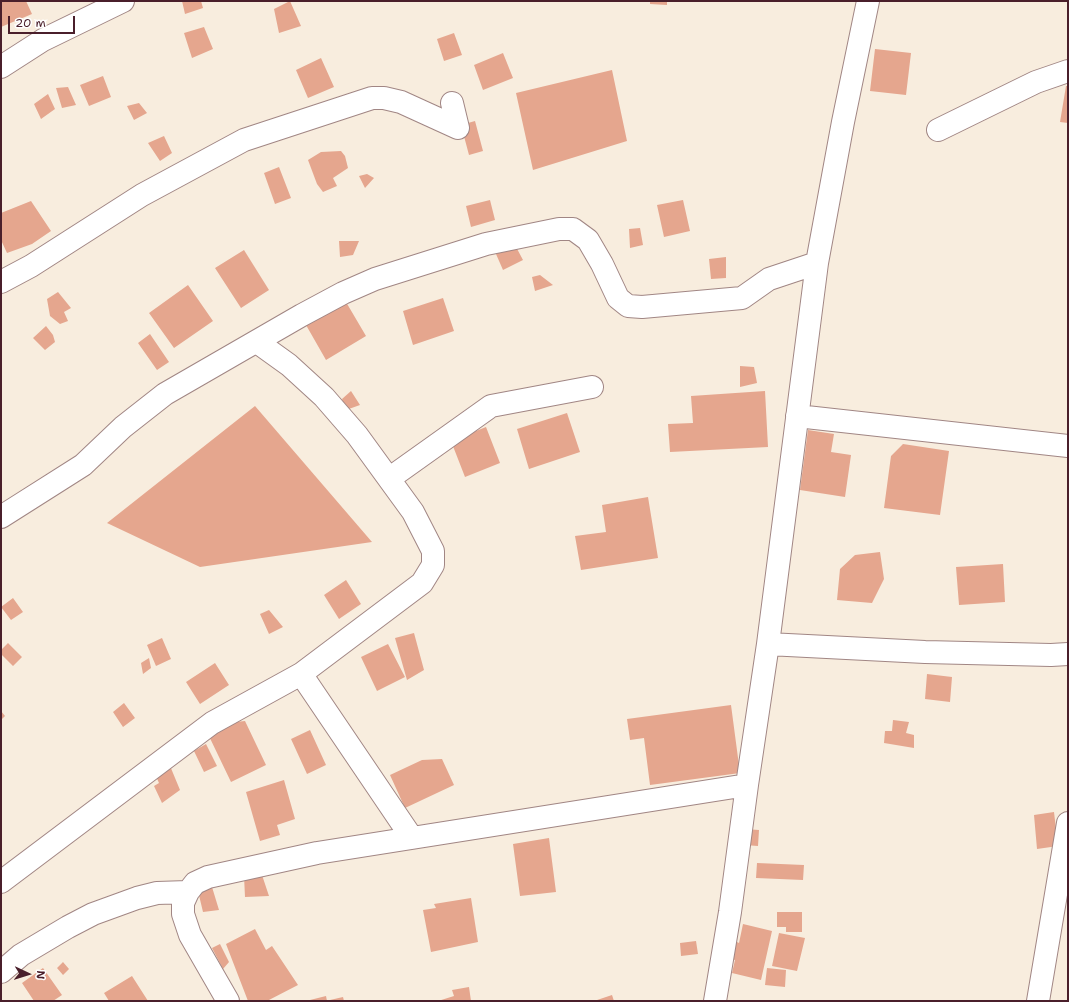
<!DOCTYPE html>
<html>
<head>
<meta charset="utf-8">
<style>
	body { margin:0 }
	#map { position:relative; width:1069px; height:1002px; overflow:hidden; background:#f8edde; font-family:"Shantell Sans",sans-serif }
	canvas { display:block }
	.frame { position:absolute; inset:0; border:2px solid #4a1f2b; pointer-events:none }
	.north { position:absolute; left:8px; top:954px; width:40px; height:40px; -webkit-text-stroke:3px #fff; paint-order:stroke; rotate:94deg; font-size:11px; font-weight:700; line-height:16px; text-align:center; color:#4a1f2b }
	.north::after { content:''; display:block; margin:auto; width:14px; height:18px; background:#4a1f2b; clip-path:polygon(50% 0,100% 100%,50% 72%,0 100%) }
	.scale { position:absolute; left:8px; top:16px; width:67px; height:18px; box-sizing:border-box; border:2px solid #4a1f2b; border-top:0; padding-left:5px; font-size:12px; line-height:14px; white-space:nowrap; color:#4a1f2b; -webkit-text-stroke:3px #fff; paint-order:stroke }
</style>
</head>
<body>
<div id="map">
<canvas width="1069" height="1002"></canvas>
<div class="frame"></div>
<div class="north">N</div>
<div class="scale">20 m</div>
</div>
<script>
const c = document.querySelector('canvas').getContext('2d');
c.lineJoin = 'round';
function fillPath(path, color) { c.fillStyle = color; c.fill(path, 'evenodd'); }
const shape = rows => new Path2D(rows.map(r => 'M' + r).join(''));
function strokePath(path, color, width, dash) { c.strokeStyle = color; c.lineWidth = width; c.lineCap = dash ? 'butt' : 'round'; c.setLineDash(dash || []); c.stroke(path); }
fillPath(shape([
	[1,1,26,1,32,14,1,27],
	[182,1,201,1,203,8,185,14],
	[290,1,301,26,279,33,274,9],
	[650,1,667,1,667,5,650,4],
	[204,27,213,49,192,58,184,33],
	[454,33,462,55,444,61,437,39],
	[875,49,911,53,906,95,870,91],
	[503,53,513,78,483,90,474,65],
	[321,58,334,87,308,98,296,70],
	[612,70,627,141,533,170,516,93],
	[103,76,111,97,89,106,80,85],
	[1066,86,1068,86,1068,123,1060,122],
	[68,87,76,105,62,108,56,88],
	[48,94,55,109,41,119,34,104],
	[139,103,147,113,134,120,127,106],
	[475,121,483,151,469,155,461,125],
	[164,136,172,153,160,161,148,143],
	[341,151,345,156,348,168,333,178,337,186,323,192,317,184,308,160,321,152],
	[279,167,291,198,275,204,264,173],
	[367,174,374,178,365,188,359,176],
	[490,200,495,220,471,227,466,206],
	[683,200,690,231,664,237,657,205],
	[31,201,51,231,32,244,7,253,1,240,1,213],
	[640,228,643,245,630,248,629,229],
	[339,241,359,241,353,255,340,257],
	[515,245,523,260,503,270,496,254],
	[244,250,269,290,241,308,215,268],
	[726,257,726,278,711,279,709,259],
	[540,275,553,285,535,291,532,277],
	[188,285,213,321,174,348,149,313],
	[58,292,71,308,64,312,68,321,60,324,50,316,47,299],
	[443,298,454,331,413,345,403,311],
	[346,302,366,336,326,360,306,325],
	[46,326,53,335,55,342,45,350,33,338],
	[150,334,169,362,157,370,138,343],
	[740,366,754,367,757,383,740,387],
	[351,391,360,405,346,410,342,399],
	[765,391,768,447,670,452,668,424,693,423,691,396],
	[255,406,372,542,200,567,107,523],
	[567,413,580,452,529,469,517,429],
	[486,427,500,463,465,477,451,441],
	[808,430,834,434,831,452,851,455,845,497,800,490],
	[903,444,949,451,940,515,884,508,891,456],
	[648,497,658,558,581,570,575,536,606,532,602,505],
	[880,552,884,579,872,603,837,600,840,569,855,555],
	[1003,564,1005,602,959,605,956,567],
	[346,580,361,604,339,619,324,595],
	[13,598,23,612,11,620,1,607],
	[269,610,283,627,269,634,260,614],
	[414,633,424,670,407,680,395,638],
	[162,638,171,659,156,666,147,645],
	[8,643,22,657,13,666,1,654,1,650],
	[388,644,405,677,377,691,361,657],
	[149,658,151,668,143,674,141,663],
	[215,663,229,685,200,704,186,682],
	[927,674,952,677,950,702,925,699],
	[124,703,135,718,123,727,113,712],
	[731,705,740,773,650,785,644,738,630,740,627,719],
	[1,711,5,716,1,720],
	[893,720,909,722,906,733,914,735,914,748,884,743,885,731,892,731],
	[245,721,266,765,231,782,207,732,226,723],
	[310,730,326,765,307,774,291,739],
	[206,744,217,766,204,772,194,751],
	[442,759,454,785,405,808,390,775,422,760],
	[168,761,180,790,162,803,154,786,159,783,154,772],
	[284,780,295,819,277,825,280,835,260,841,246,792],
	[1054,812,1058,846,1037,849,1034,815],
	[745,829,759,830,758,846,744,845],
	[549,838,556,892,520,896,513,844],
	[757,863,804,865,803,880,756,878],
	[262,875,269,896,245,897,244,876],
	[212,887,219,910,203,912,198,891],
	[471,898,478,942,431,952,423,910,436,908,434,904],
	[777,912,802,912,802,932,786,932,786,927,777,927],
	[743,924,772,931,761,980,732,973,735,960,731,959,735,941,739,943],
	[255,929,266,950,272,946,298,985,267,1001,248,1001,226,944],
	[779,933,805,938,797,971,772,966],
	[696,941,698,954,681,956,680,943],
	[220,944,229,962,223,969,212,948],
	[63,962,69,969,63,975,57,968],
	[43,968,62,995,53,1001,34,1001,22,983],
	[767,968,786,970,785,987,765,985],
	[132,976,148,1001,109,1001,104,993],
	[469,987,471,1001,438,1001,454,996,452,990],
	[612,995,614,1001,594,1001],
	[326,996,327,1001,310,1001,310,1000],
	[343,997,344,1001,331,1001,330,1000]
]), '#e5a68e');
const street = shape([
	[1,67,43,40,123,1],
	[938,130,1036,82,1068,71],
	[1,282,31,266,142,195,244,140,372,98,384,98,401,102,458,128,452,103],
	[797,416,1068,446],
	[390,478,491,406,592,387],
	[1,517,83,465,123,427,165,394,302,315,343,293,375,279,486,244,559,229,573,229,588,240,602,264,618,298,628,306,642,307,742,298,769,279,817,263],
	[768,644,925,652,1051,655,1068,654],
	[301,674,412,838],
	[1,882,212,723,301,674,422,583,433,565,433,551,413,512,357,435,324,397,289,365,257,342],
	[1,972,21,955,68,927,93,914,137,898,157,893,188,892],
	[228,1001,190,935,183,914,183,903,188,892,195,883,208,877,317,853,747,785],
	[715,1001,730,912,747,785,768,644,817,263,843,122,868,1],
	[1038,1001,1068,823]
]);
strokePath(street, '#a18684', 24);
strokePath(street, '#fff', 22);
</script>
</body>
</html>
